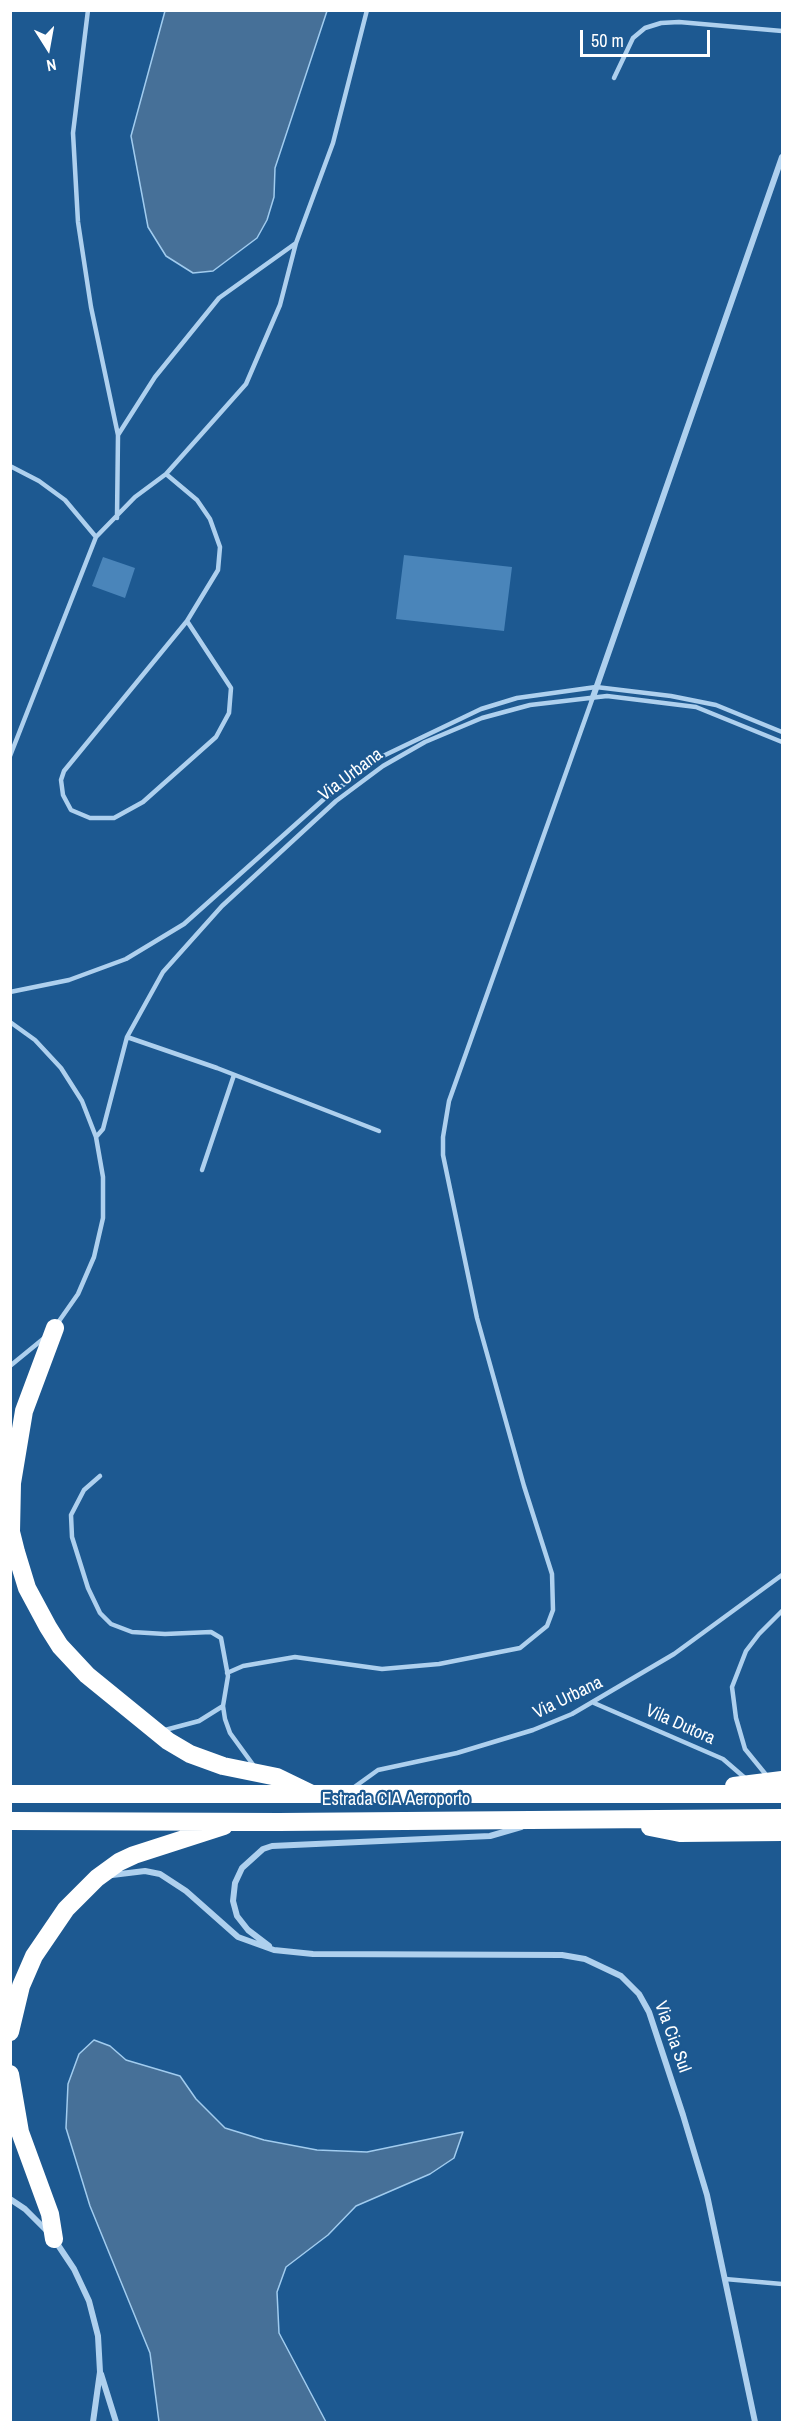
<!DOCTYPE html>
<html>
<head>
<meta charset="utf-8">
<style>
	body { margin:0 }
	#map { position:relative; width:793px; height:2433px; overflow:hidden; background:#1d5991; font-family:"Archivo Narrow",sans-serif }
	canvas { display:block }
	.frame { position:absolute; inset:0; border:12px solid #fff; pointer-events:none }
	.north { position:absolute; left:18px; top:18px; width:60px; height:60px; -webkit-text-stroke:4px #1d5991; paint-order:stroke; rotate:169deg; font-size:16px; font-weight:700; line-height:24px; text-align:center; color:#fff }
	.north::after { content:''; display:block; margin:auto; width:21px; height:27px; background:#fff; clip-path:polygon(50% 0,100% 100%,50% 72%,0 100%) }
	.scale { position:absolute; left:580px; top:30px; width:130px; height:27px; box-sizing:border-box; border:3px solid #fff; border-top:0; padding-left:8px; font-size:18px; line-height:21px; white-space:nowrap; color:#fff; -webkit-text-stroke:4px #1d5991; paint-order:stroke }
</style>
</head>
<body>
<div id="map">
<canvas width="793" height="2433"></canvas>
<div class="frame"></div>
<div class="north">N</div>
<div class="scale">50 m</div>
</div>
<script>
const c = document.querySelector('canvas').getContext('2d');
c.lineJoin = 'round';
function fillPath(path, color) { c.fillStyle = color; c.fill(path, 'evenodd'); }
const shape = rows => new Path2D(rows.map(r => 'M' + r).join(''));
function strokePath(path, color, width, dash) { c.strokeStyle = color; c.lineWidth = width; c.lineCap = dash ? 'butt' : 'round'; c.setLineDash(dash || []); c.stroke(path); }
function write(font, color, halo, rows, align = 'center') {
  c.font = font + ' "Archivo Narrow",sans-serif'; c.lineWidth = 4.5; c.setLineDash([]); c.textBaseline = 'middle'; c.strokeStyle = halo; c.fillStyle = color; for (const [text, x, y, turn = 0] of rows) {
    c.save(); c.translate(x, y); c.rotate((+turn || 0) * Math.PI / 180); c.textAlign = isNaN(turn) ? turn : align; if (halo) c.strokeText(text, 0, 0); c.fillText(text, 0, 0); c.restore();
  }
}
const water = shape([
	[165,11,327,11,275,168,274,197,267,220,257,238,213,271,193,273,166,256,148,227,131,136,165,11],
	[94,2040,110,2046,126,2060,180,2076,196,2099,225,2128,264,2140,317,2150,367,2152,463,2132,454,2158,430,2174,356,2206,328,2235,286,2267,277,2292,279,2333,326,2422,159,2422,150,2353,90,2206,66,2128,68,2084,79,2054,94,2040]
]);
fillPath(water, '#467098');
strokePath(water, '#a1ccef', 1.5);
fillPath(shape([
	[404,555,512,567,504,631,396,619],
	[103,557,135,568,125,598,92,586]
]), '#4a85ba');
strokePath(shape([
	[88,10,73,133,78,222,91,307,118,435,117,518],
	[614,78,633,38,645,28,661,23,679,22,782,31],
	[118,435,155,377,219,298,296,243],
	[10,466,39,481,65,500,96,537],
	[166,474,197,500,210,519,220,547,218,570,187,621,64,771,61,780,63,795,71,810,90,818,114,818,143,802,216,737,229,713,231,688,187,621],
	[10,756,96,537,135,497,166,474,246,384,280,305,296,243,333,143,367,10],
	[10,992,69,980,126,959,184,924,324,799,383,756,481,709,517,698,596,687,671,696,716,705,782,732],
	[10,1022,35,1040,61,1068,82,1101,96,1137,103,1177,103,1218,94,1257,78,1294,57,1324],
	[127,1037,217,1068,379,1131],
	[96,1137,103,1129,127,1037,163,972,222,906,336,801,383,766,425,742,482,718,530,705,607,696,696,707,782,742],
	[202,1170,234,1075],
	[10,1366,43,1339],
	[100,1476,84,1490,71,1515,72,1537,88,1588,100,1613,111,1624,132,1632,165,1634,211,1632,221,1638,228,1676,223,1706,225,1719,230,1733,254,1766],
	[227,1673,243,1666,295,1657,382,1669,439,1664,520,1648,547,1626,553,1610,552,1574,524,1486,477,1318,443,1155,443,1137,449,1101,593,697],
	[594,1703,723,1759,745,1778],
	[165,1730,199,1721,223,1706],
	[767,1776,745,1749,736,1718,732,1687,746,1651,759,1634,782,1611],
	[353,1788,378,1770,457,1753,533,1730,572,1714,674,1654,782,1575],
	[725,2279,782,2284]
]), '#aed0ee', 4.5);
strokePath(shape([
	[593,697,782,157],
	[112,1875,145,1871,160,1874,186,1891,238,1937,274,1950,313,1954,562,1955,585,1959,621,1976,639,1994,649,2012,683,2115,707,2195,755,2422],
	[269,1946,248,1930,237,1916,233,1901,235,1883,242,1868,263,1849,272,1846,490,1836,521,1827],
	[10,2199,25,2209,48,2232],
	[56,2242,74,2269,89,2301,98,2336,100,2372,93,2422],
	[101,2374,116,2422]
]), '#aed0ee', 6);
strokePath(shape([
	[55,1328,24,1411,12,1483,11,1532,16,1552,27,1588,48,1627,60,1646,87,1675,168,1741,190,1754,223,1766,277,1777,310,1793],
	[734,1786,782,1780],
	[10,1794,782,1794],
	[10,1821,279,1822,782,1818],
	[650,1827,680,1833,782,1832],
	[10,2032,21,1986,34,1956,66,1909,97,1878,119,1862,134,1855,224,1826],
	[10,2074,20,2132,50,2214,54,2239]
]), '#fff', 18);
write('18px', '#fff', '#1d5991', [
	["Via Urbana",351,775,-37],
	["Via Urbana",568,1698,-26],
	["Vila Dutora",680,1725,24],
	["Estrada CIA Aeroporto",396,1800],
	["Via Cia Sul",672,2037,70]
]);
</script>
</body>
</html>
